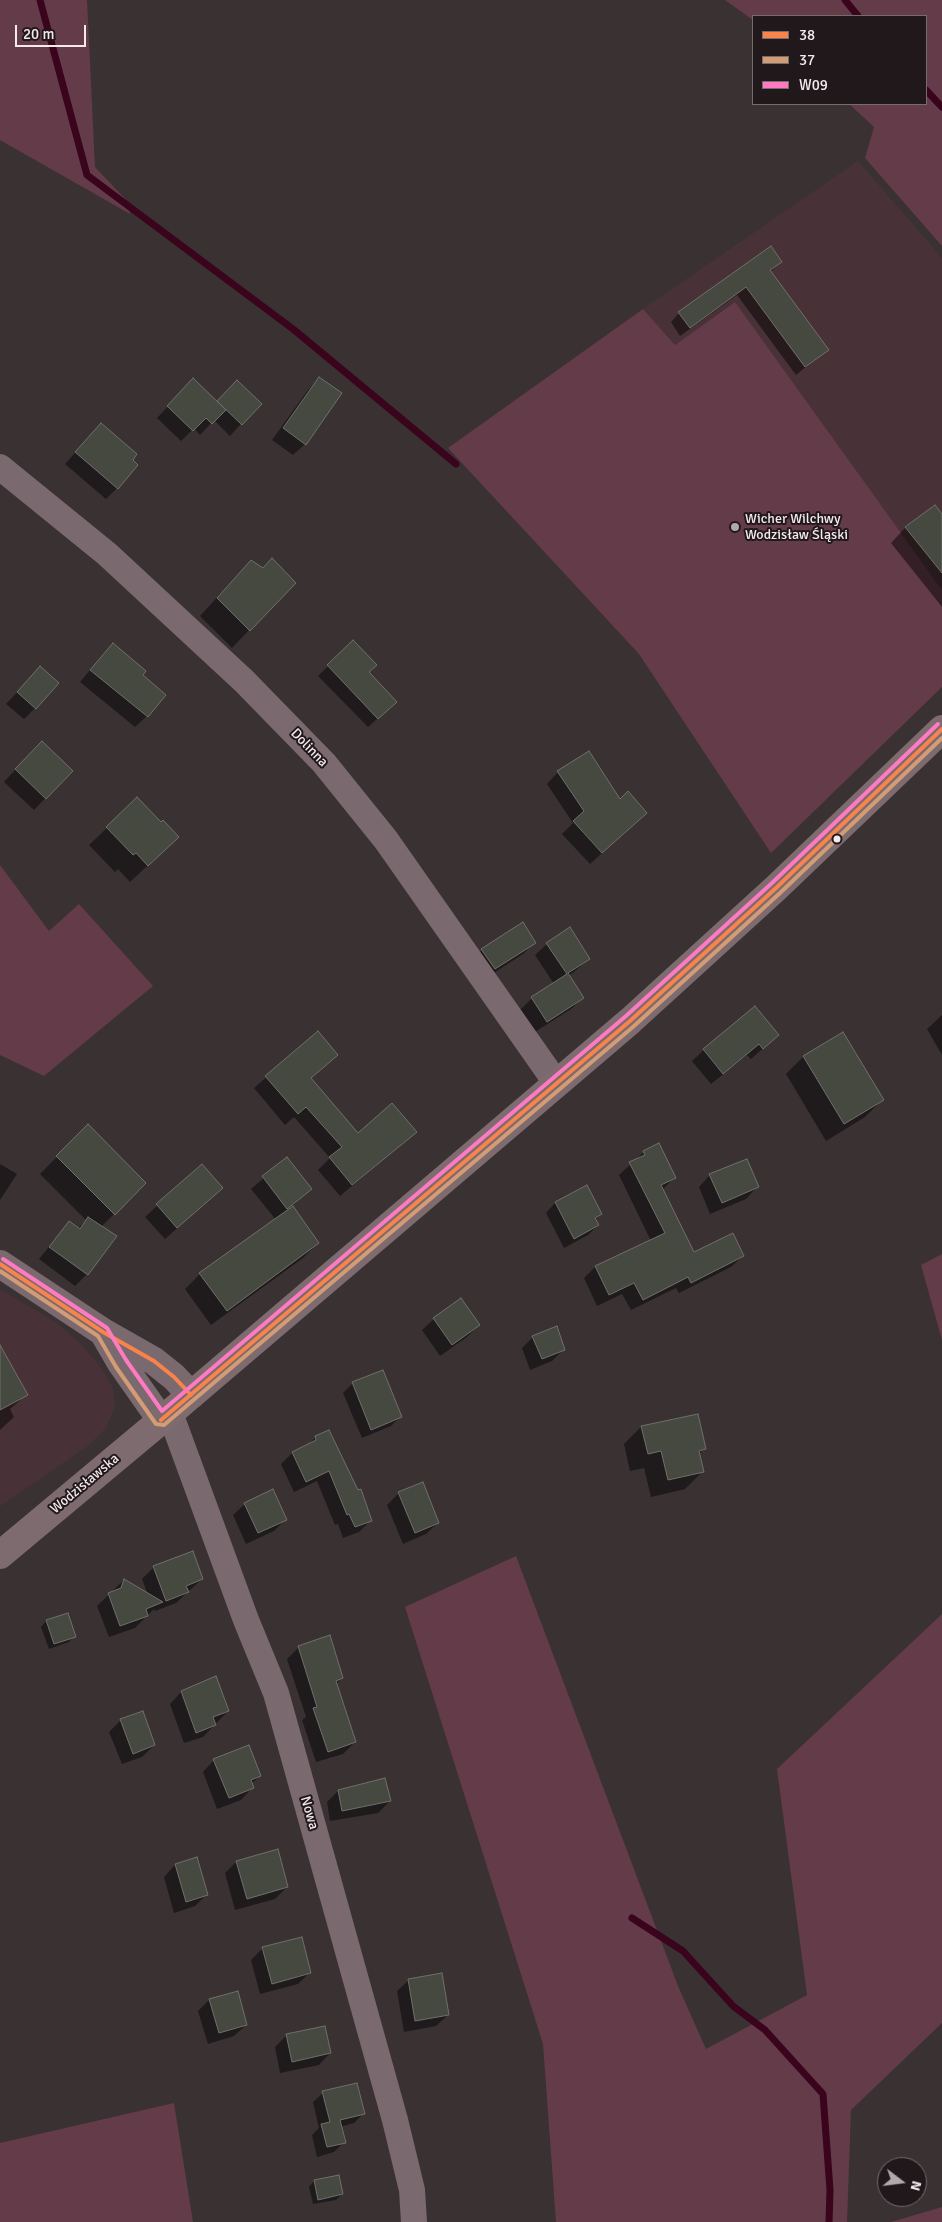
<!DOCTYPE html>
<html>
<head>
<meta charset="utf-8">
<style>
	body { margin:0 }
	#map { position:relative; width:942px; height:2222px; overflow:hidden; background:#3a3133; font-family:Signika,sans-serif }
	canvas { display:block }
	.legend { position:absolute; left:752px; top:15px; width:175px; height:90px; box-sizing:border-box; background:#20181a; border:1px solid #756c6e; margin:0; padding:6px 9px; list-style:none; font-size:15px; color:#f4e9ec }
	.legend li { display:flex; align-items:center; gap:10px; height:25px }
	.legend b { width:25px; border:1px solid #756c6e }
	.north { position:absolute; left:877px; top:2157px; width:50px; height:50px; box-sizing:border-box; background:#20181a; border:1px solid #756c6e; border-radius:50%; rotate:105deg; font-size:14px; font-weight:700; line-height:20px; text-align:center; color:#f4e9ec }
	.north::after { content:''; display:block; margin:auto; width:18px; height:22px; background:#b3a9ab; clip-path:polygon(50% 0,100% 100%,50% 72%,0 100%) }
	.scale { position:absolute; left:15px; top:25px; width:71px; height:22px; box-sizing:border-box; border:2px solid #f4e9ec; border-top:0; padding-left:6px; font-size:15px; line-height:18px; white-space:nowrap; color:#f4e9ec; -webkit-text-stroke:4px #20181a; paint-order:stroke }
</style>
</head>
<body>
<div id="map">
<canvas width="942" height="2222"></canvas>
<ul class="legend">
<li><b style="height:6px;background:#f8844c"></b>38</li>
<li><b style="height:6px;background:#d39c74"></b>37</li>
<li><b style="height:6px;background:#fe7ac1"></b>W09</li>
</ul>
<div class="north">N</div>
<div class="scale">20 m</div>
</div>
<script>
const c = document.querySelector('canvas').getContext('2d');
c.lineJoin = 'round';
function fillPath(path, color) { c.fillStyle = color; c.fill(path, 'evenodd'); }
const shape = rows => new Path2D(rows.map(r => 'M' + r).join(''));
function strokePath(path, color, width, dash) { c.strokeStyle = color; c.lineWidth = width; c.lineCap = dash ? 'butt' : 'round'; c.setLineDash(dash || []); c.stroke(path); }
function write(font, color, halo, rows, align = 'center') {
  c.font = font + ' Signika,sans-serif'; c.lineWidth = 4; c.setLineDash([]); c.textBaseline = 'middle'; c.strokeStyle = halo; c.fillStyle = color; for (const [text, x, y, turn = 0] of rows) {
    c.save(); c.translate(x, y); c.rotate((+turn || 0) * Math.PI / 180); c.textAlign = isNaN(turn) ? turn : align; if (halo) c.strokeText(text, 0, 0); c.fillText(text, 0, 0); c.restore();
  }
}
fillPath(shape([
	[858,161,942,258,942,590,735,302,675,345,643,309],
	[0,1289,57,1323,82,1345,102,1369,113,1388,115,1407,106,1428,88,1446,0,1506]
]), '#483238');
fillPath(shape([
	[0,0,87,0,95,167,128,202,130,214,0,140],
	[725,0,942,0,942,246,865,158,874,127,849,104,926,104,926,16,753,16,753,20],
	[735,302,942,590,942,687,771,853,639,654,448,448,643,309,675,345],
	[0,865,49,931,79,904,153,986,44,1076,0,1055],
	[942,1254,942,1340,921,1265],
	[516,1556,678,1986,706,2049,807,1995,777,1769,942,1614,942,2023,851,2110,847,2222,556,2222,543,2044,405,1607],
	[174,2103,193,2222,0,2222,0,2143],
	[942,2207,942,2222,891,2222]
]), '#643b49');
fillPath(shape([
	[781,261,770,272,827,350,796,375,737,295,680,336,671,322,679,313],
	[319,378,305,444,293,455,272,440,308,390],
	[237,382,241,424,230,436,214,420,200,435,194,428,181,441,157,418,182,392,217,402],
	[101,424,131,460,117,488,106,499,65,464],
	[934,506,942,516,942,607,891,543,905,528],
	[234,579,294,583,232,648,200,616],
	[353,642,386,711,368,727,318,676],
	[102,656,141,675,147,716,135,727,80,682],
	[40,668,35,708,24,719,6,704],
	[30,754,71,771,34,810,4,782],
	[558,772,634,824,590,864,562,834,573,823,547,784],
	[107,828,160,854,130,882,118,869,115,872,89,845],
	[522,924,535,942,523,954,483,980,470,961,482,950],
	[547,944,589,959,569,976,583,997,571,1009,535,1032,520,1010,532,998,554,984,535,955],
	[942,1015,942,1055,927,1029],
	[318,1033,336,1055,310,1079,358,1134,416,1132,340,1196,318,1170,330,1158,294,1117,285,1125,254,1088],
	[843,1034,882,1100,865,1117,826,1141,786,1074,803,1057],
	[778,1035,751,1059,747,1055,711,1084,692,1061,704,1050],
	[88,1126,145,1183,101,1227,115,1236,87,1274,75,1286,39,1259,69,1222,78,1229,86,1220,40,1174],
	[644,1152,675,1177,662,1190,693,1253,743,1256,731,1267,679,1293,676,1288,631,1310,622,1294,597,1306,584,1278,595,1267,651,1241,619,1175],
	[287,1158,311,1189,292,1206,318,1243,303,1258,211,1325,185,1289,200,1274,276,1220,251,1189],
	[0,1164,17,1174,0,1200],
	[201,1166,210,1199,165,1239,145,1217],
	[710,1175,757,1187,746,1199,710,1214,699,1187],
	[555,1203,601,1214,595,1220,598,1225,588,1235,564,1248,546,1213],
	[434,1319,479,1325,467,1337,440,1356,422,1330],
	[533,1337,564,1349,552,1361,530,1370,522,1348],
	[0,1347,26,1395,10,1409,14,1417,0,1430],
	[382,1372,400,1417,391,1426,362,1438,343,1393,352,1384],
	[678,1418,704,1449,698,1455,702,1472,685,1489,651,1497,644,1468,630,1471,624,1444,641,1427],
	[316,1437,371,1520,359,1532,343,1538,338,1524,335,1525,317,1481,294,1492,281,1464,292,1453,308,1445],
	[399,1493,438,1523,426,1534,403,1544,387,1505],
	[245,1504,286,1519,274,1531,246,1544,233,1515],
	[154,1567,202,1579,176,1603,155,1611,154,1609,135,1628,109,1637,97,1606,124,1580,148,1595,142,1579],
	[67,1615,74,1636,69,1642,49,1649,41,1627,46,1621],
	[299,1647,342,1678,336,1684,355,1742,343,1754,316,1762,302,1720,306,1717,287,1659],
	[216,1677,228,1711,203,1737,184,1743,170,1704,181,1692],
	[121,1720,154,1745,142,1757,122,1764,109,1732],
	[214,1760,260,1776,251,1784,252,1788,241,1800,217,1809,203,1772],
	[338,1791,390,1801,378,1813,330,1821,327,1802],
	[196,1858,207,1894,195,1906,174,1913,164,1877,175,1865],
	[236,1862,287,1887,275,1899,235,1910,225,1873],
	[262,1949,310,1972,298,1984,260,1994,251,1960],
	[409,1980,448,2015,436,2026,404,2032,397,1991],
	[209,2000,246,2025,234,2036,208,2044,198,2011],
	[324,2027,330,2053,319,2065,280,2073,275,2047,286,2036],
	[323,2093,363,2114,354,2123,340,2127,344,2142,334,2152,317,2157,312,2135,319,2128,313,2102],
	[314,2181,342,2194,336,2200,313,2204,309,2187]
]), '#0007');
strokePath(shape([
	[40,0,87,175,293,329,456,464],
	[845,0,858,16],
	[926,90,942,107],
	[632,1918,683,1951,733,2006,765,2030,823,2094,830,2190,829,2222]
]), '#39041c', 7);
const building = shape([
	[771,246,782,262,770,270,829,350,805,367,746,287,690,328,678,312,771,246],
	[319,377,342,393,306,445,283,428,319,377],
	[193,378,226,410,212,424,206,418,193,431,167,406,193,378],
	[237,380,262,404,242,425,217,401,237,380],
	[101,423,137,454,133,460,138,465,118,489,75,452,101,423],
	[935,505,942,514,942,573,905,527,935,505],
	[272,558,296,583,250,631,217,598,251,560,263,568,272,558],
	[353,640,377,665,369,672,397,702,378,719,327,665,353,640],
	[113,643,146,671,143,675,166,695,148,717,90,670,113,643],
	[40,666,59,683,36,709,17,692,40,666],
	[42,741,73,771,46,799,15,769,42,741],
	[589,751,620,799,628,791,647,813,602,853,573,821,584,811,557,771,589,751],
	[137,797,161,822,163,820,179,837,148,866,136,853,133,855,106,827,137,797],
	[523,922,536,943,495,969,481,949,523,922],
	[570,927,590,959,568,973,584,998,547,1022,531,997,567,974,546,943,570,927],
	[755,1006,779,1035,763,1049,759,1044,723,1074,703,1049,755,1006],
	[318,1031,338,1055,311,1078,358,1133,392,1103,417,1132,352,1185,329,1157,342,1147,306,1107,298,1114,265,1076,318,1031],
	[843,1032,884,1100,844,1124,803,1056,843,1032],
	[88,1124,146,1183,115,1215,56,1156,88,1124],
	[659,1143,676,1178,661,1185,694,1252,733,1233,744,1256,691,1283,688,1277,643,1300,634,1283,609,1295,595,1266,665,1233,629,1162,645,1155,643,1151,659,1143],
	[287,1157,312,1189,287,1209,262,1176,287,1157],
	[747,1159,759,1187,722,1203,709,1174,747,1159],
	[202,1164,223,1188,177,1228,156,1204,202,1164],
	[587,1185,602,1214,595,1218,599,1225,574,1239,555,1202,587,1185],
	[293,1206,319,1243,227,1311,199,1273,293,1206],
	[88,1217,117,1236,88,1275,49,1247,69,1221,80,1229,88,1217],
	[461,1298,480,1325,452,1345,433,1318,461,1298],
	[557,1326,565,1350,542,1359,532,1336,557,1326],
	[0,1345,28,1395,0,1410,0,1345],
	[383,1370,402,1417,371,1430,352,1382,383,1370],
	[698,1414,706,1449,699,1451,704,1472,668,1480,661,1451,648,1454,641,1426,698,1414],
	[329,1430,358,1490,361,1489,372,1521,355,1527,349,1514,347,1515,329,1471,306,1482,292,1452,316,1440,315,1436,329,1430],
	[423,1482,439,1523,415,1533,398,1492,423,1482],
	[273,1489,287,1520,258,1533,244,1503,273,1489],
	[193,1551,203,1579,186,1586,189,1592,166,1601,153,1566,193,1551],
	[124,1579,163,1602,146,1609,148,1616,120,1626,108,1593,121,1588,124,1579],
	[68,1613,76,1637,54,1644,46,1620,68,1613],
	[330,1635,343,1678,336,1681,356,1742,328,1752,313,1708,317,1707,298,1646,330,1635],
	[216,1676,229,1711,213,1717,216,1725,196,1733,181,1691,216,1676],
	[143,1711,155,1745,133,1754,120,1719,143,1711],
	[249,1745,261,1776,251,1780,254,1788,229,1798,213,1759,249,1745],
	[385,1778,391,1801,342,1811,338,1790,385,1778],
	[278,1849,288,1887,247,1899,236,1861,278,1849],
	[197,1857,208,1895,186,1902,175,1864,197,1857],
	[302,1937,311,1973,272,1984,262,1947,302,1937],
	[442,1973,449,2015,415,2021,408,1979,442,1973],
	[238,1991,247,2025,219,2033,209,1999,238,1991],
	[325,2026,331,2053,292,2062,286,2034,325,2026],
	[357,2083,365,2114,340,2120,346,2143,327,2147,321,2124,330,2122,322,2091,357,2083],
	[339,2175,343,2194,318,2200,314,2180,339,2175]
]);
fillPath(building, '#464940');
strokePath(building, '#716f6d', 1);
strokePath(shape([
	[0,467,107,554,244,681,324,763,386,840,557,1084],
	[170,1413,246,1620,276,1693,395,2120,412,2190,414,2222]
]), '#7a696e', 26);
strokePath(shape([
	[0,1264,103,1332,154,1361,174,1377,191,1395],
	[103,1332,121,1363,161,1420]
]), '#7a696e', 28);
strokePath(shape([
	[0,1555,170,1413,630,1021,776,888,942,729]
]), '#7d6b70', 28);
strokePath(shape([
	[0,1264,103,1332,154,1361,174,1377,191,1395],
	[161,1420,630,1021,776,888,942,729]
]), '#f8844c', 4);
strokePath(shape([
	[0,1271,98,1336,116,1367,156,1424,164,1425,634,1026,780,893,942,738]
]), '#d39c74', 4);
strokePath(shape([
	[3,1259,107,1328,126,1360,162,1411,626,1016,772,883,938,724]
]), '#fe7ac1', 4);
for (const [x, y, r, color] of [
	[735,527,5,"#b3a9ab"],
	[837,839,4.5,"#f4e9ec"]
]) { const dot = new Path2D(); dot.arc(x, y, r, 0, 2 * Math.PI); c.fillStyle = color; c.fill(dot); strokePath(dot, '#20181a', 2); }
write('14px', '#f4e9ec', '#20181a', [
	["Wicher Wilchwy",745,519],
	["Wodzisław Śląski",745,535]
], 'left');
write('14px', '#f4e9ec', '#20181a', [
	["Dolinna",309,748,46],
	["Wodzisławska",85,1484,-40],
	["Nowa",309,1813,74]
]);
</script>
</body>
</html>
